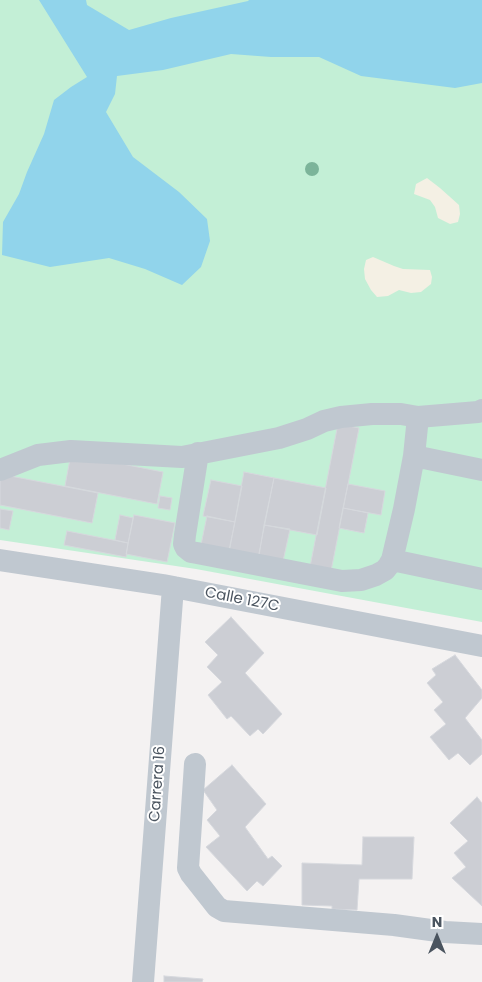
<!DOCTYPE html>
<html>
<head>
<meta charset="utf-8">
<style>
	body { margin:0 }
	#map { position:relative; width:482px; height:982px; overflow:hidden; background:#f4f2f2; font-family:Poppins,sans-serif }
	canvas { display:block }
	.north { position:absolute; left:412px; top:912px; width:50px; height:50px; -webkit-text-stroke:4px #fff; paint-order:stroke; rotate:0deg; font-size:14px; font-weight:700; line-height:20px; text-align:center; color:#4a545f }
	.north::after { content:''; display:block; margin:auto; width:18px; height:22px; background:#4a545f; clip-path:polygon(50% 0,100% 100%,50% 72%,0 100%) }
</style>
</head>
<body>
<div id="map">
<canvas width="482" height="982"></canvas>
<div class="north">N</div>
</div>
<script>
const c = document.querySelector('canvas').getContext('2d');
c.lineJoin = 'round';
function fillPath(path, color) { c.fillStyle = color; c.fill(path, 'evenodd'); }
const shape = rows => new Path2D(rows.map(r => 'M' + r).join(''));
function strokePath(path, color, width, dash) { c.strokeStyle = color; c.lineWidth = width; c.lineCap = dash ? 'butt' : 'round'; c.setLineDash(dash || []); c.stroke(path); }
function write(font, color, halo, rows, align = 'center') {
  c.font = font + ' Poppins,sans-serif'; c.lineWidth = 4; c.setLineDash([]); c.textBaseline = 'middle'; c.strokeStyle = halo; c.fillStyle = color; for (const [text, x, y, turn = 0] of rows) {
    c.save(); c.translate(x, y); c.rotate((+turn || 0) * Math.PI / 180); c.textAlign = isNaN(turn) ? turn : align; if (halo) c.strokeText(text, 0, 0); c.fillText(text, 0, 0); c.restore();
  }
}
fillPath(shape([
	[0,0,482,0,482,622,196,569,0,540]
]), '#c3efd6');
fillPath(shape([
	[427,178,440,188,459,205,460,214,458,222,450,224,438,218,435,207,430,200,414,194,416,184],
	[373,257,394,266,403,269,430,270,432,277,431,284,421,292,411,293,399,290,388,296,377,297,371,290,365,279,364,269,366,260]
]), '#f4f0e4');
fillPath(shape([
	[39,0,86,0,87,5,129,30,171,18,248,1,249,0,482,0,482,83,455,88,361,76,319,57,271,57,231,54,163,70,117,76,115,94,106,112,133,157,179,192,207,219,210,241,201,267,182,285,145,269,109,258,50,267,2,255,3,222,19,194,27,172,44,134,54,100,71,87,87,77]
]), '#91d4eb');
const building = shape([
	[338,424,359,428,331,571,310,567,338,424],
	[71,454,163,472,157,504,65,486,71,454],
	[244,472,274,478,258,558,229,553,244,472],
	[0,474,98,493,92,523,0,505,0,474],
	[274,478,326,488,317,535,264,525,274,478],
	[211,480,242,486,235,522,203,516,211,480],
	[348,484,385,491,381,515,343,508,348,484],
	[160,496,172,498,170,510,158,508,160,496],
	[343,508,368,513,364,533,339,528,343,508],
	[0,509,13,511,9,530,0,528,0,509],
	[120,515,133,518,128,543,115,540,120,515],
	[134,515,175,523,167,562,126,554,134,515],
	[207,516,235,522,229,550,201,545,207,516],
	[264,525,290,529,283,561,259,556,264,525],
	[67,531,128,543,126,557,64,545,67,531],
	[231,617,264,653,245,673,282,714,263,734,258,729,250,736,231,716,227,719,208,695,222,682,207,667,218,655,205,642,231,617],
	[455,655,482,690,482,698,465,718,482,740,482,754,470,765,458,753,449,760,430,737,446,724,434,710,443,702,427,683,436,675,432,669,455,655],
	[232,765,266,804,245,827,268,859,272,856,282,866,263,886,257,881,247,891,206,847,220,836,207,820,217,810,203,790,232,765],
	[477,797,482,803,482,906,452,878,466,867,454,853,468,841,450,823,477,797],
	[363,837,414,837,412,879,359,879,357,910,332,909,332,906,302,905,302,863,362,865,363,837],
	[164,976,203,979,202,982,164,982,164,976]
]);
fillPath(building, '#ccced4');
strokePath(building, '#d6d8dd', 1);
strokePath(shape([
	[198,453,185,535,184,544,186,548,191,552,197,553,342,581,361,580,376,575,385,570,389,565,392,560,404,509,414,456,418,417],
	[414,456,482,470],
	[0,470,38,455,71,451,182,457,279,438,307,429,324,421,341,417,372,414,401,414,418,417,478,412,482,410],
	[0,560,163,585,482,646],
	[392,560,482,579],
	[195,764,188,868,191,874,217,907,224,911,394,925,445,932,482,934],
	[143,982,173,587]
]), '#c0c8d0', 22);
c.fillStyle = '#7cb49a';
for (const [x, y] of [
	[312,169]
]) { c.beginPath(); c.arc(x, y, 7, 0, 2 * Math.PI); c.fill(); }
write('15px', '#4a545f', '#fff', [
	["Calle 127C",242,600,11],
	["Carrera 16",158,784,-86]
]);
</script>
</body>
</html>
